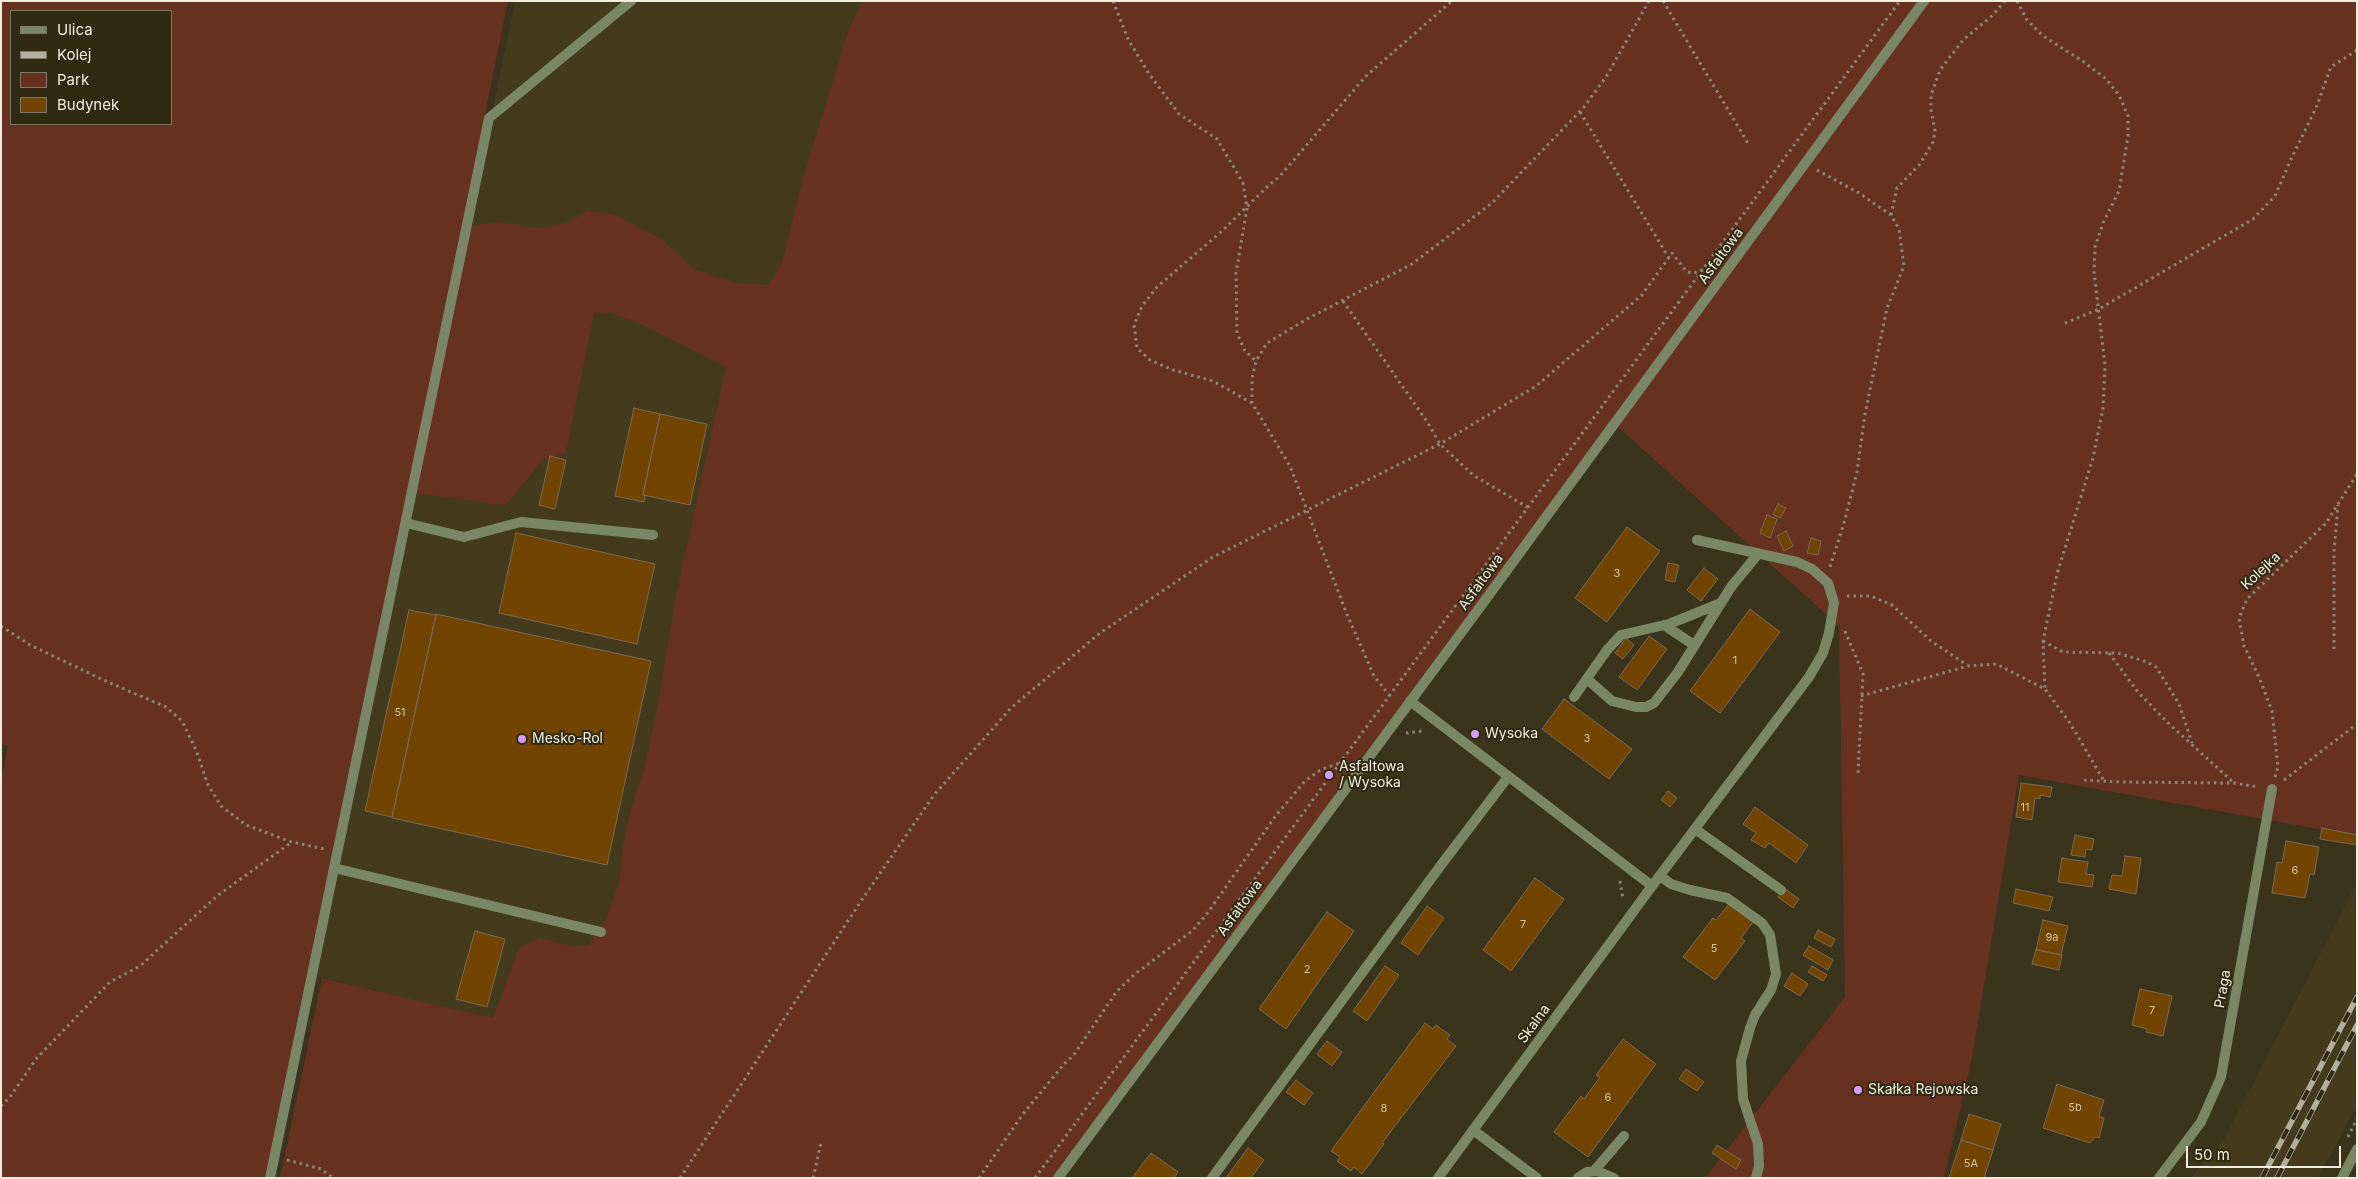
<!DOCTYPE html>
<html>
<head>
<meta charset="utf-8">
<style>
	body { margin:0 }
	#map { position:relative; width:2358px; height:1179px; overflow:hidden; background:#3a341d; font-family:Inter,sans-serif }
	canvas { display:block }
	.frame { position:absolute; inset:0; border:2px solid #f1eee0; pointer-events:none }
	.legend { position:absolute; left:10px; top:10px; width:162px; height:115px; box-sizing:border-box; background:#302a13; border:1px solid #7d7865; margin:0; padding:6px 9px; list-style:none; font-size:15px; color:#f1eee0 }
	.legend li { display:flex; align-items:center; gap:10px; height:25px }
	.legend b { width:25px; border:1px solid #7d7865 }
	.scale { position:absolute; left:2186px; top:1146px; width:155px; height:22px; box-sizing:border-box; border:2px solid #f1eee0; border-top:0; padding-left:6px; font-size:15px; line-height:18px; white-space:nowrap; color:#f1eee0; -webkit-text-stroke:4px #302a13; paint-order:stroke }
</style>
</head>
<body>
<div id="map">
<canvas width="2358" height="1179"></canvas>
<div class="frame"></div>
<ul class="legend">
<li><b style="height:6px;background:#798764"></b>Ulica</li>
<li><b style="height:6px;background:#b3af9e"></b>Kolej</li>
<li><b style="height:14px;background:#673120"></b>Park</li>
<li><b style="height:14px;background:#724401"></b>Budynek</li>
</ul>
<div class="scale">50 m</div>
</div>
<script>
const c = document.querySelector('canvas').getContext('2d');
c.lineJoin = 'round';
function fillPath(path, color) { c.fillStyle = color; c.fill(path, 'evenodd'); }
const shape = rows => new Path2D(rows.map(r => 'M' + r).join(''));
function strokePath(path, color, width, dash) { c.strokeStyle = color; c.lineWidth = width; c.lineCap = dash ? 'butt' : 'round'; c.setLineDash(dash || []); c.stroke(path); }
function write(font, color, halo, rows, align = 'center') {
  c.font = font + ' Inter,sans-serif'; c.lineWidth = 4; c.setLineDash([]); c.textBaseline = 'middle'; c.strokeStyle = halo; c.fillStyle = color; for (const [text, x, y, turn = 0] of rows) {
    c.save(); c.translate(x, y); c.rotate((+turn || 0) * Math.PI / 180); c.textAlign = isNaN(turn) ? turn : align; if (halo) c.strokeText(text, 0, 0); c.fillText(text, 0, 0); c.restore();
  }
}
fillPath(shape([
	[515,1,899,1,654,1057,316,976],
	[2357,883,2357,1106,2318,1178,2191,1178,2224,1139]
]), '#433b1c');
fillPath(shape([
	[1,1,508,1,462,227,498,222,537,228,566,223,588,211,617,216,635,225,664,241,694,269,734,283,769,285,782,263,803,178,848,32,862,1,2357,1,2357,836,2019,775,1972,1058,1944,1178,1705,1178,1845,997,1839,626,1618,427,1063,1178,280,1178,322,978,493,1018,519,948,539,938,572,946,589,945,606,919,619,883,623,845,631,809,646,762,659,699,675,601,726,367,646,326,610,313,594,313,566,452,542,461,506,505,407,492,265,1178,1,1178,1,781,8,746,1,744],
	[11,11,171,11,171,124,11,124]
]), '#673120');
const building = shape([
	[634,408,660,414,643,495,645,495,644,502,615,496,634,408],
	[660,414,707,424,690,505,643,495,660,414],
	[550,456,566,460,555,509,539,505,550,456],
	[1778,504,1786,508,1780,518,1773,514,1778,504],
	[1767,515,1777,519,1770,538,1760,533,1767,515],
	[1627,527,1660,551,1607,622,1575,598,1627,527],
	[1786,531,1793,546,1784,551,1777,536,1786,531],
	[516,533,655,564,637,644,499,613,516,533],
	[1811,538,1821,541,1818,555,1807,553,1811,538],
	[1668,563,1679,565,1675,582,1665,580,1668,563],
	[1704,568,1718,579,1701,601,1687,590,1704,568],
	[1750,609,1780,632,1720,713,1690,691,1750,609],
	[409,610,436,615,392,817,365,811,409,610],
	[436,614,651,661,607,865,392,818,436,614],
	[1649,636,1667,649,1637,690,1619,677,1649,636],
	[1626,638,1634,645,1623,659,1615,653,1626,638],
	[1564,699,1632,749,1609,779,1542,729,1564,699],
	[2021,783,2052,787,2050,797,2040,795,2040,799,2035,798,2032,820,2016,817,2021,783],
	[1668,791,1677,798,1670,807,1661,800,1668,791],
	[1755,807,1808,845,1796,863,1769,843,1765,848,1751,840,1756,833,1743,824,1755,807],
	[2322,828,2357,835,2357,845,2320,839,2322,828],
	[2075,835,2094,839,2092,850,2086,849,2085,857,2071,855,2075,835],
	[2286,841,2319,847,2314,875,2310,874,2305,898,2272,893,2277,862,2282,863,2286,841],
	[2125,856,2141,858,2136,894,2109,889,2112,875,2122,876,2125,856],
	[2062,858,2088,862,2086,874,2094,875,2092,887,2058,882,2062,858],
	[1535,878,1564,899,1511,971,1483,950,1535,878],
	[1784,888,1799,899,1793,908,1778,897,1784,888],
	[2016,889,2053,897,2049,911,2013,903,2016,889],
	[1729,904,1753,922,1741,938,1745,941,1715,980,1683,957,1713,918,1716,920,1729,904],
	[1427,906,1444,918,1418,955,1401,943,1427,906],
	[1327,912,1354,931,1286,1029,1259,1009,1327,912],
	[2043,920,2068,926,2061,955,2036,950,2043,920],
	[1818,930,1835,939,1831,947,1814,938,1818,930],
	[475,931,505,939,487,1007,456,999,475,931],
	[1809,946,1833,960,1828,970,1803,955,1809,946],
	[2036,949,2062,955,2059,970,2032,964,2036,949],
	[1385,966,1399,975,1367,1021,1353,1011,1385,966],
	[1812,966,1827,975,1823,981,1808,972,1812,966],
	[1792,973,1808,984,1800,996,1784,986,1792,973],
	[2140,989,2172,996,2163,1036,2146,1032,2147,1029,2132,1025,2140,989],
	[1425,1023,1433,1029,1436,1025,1450,1035,1447,1039,1456,1046,1382,1143,1384,1144,1362,1174,1354,1167,1351,1171,1337,1161,1340,1157,1331,1151,1425,1023],
	[1623,1039,1656,1064,1588,1157,1554,1132,1581,1096,1584,1099,1600,1077,1596,1075,1623,1039],
	[1327,1041,1342,1052,1332,1066,1317,1054,1327,1041],
	[1686,1069,1704,1082,1697,1091,1679,1079,1686,1069],
	[1296,1080,1313,1093,1304,1105,1286,1092,1296,1080],
	[2057,1084,2104,1100,2099,1116,2104,1118,2099,1138,2095,1137,2090,1143,2043,1128,2057,1084],
	[1969,1114,2001,1124,1993,1150,1961,1140,1969,1114],
	[1961,1140,1993,1150,1984,1178,1949,1178,1961,1140],
	[1717,1145,1741,1160,1736,1169,1712,1153,1717,1145],
	[1248,1148,1264,1160,1251,1178,1226,1178,1248,1148],
	[1151,1153,1178,1172,1174,1178,1132,1178,1151,1153]
]);
fillPath(building, '#724401');
strokePath(building, '#7b6855', 1);
strokePath(shape([
	[1113,1,1128,39,1149,74,1179,114,1217,139,1243,183,1247,208,1236,273,1237,333,1245,351,1256,361],
	[1663,1,1749,145],
	[2017,1,2027,20,2043,36,2084,62,2106,79,2119,95,2128,116,2128,136,2119,191,2103,223,2095,247,2094,272,2105,365,2103,408,2093,458,2057,574,2043,641,2045,689],
	[1580,112,1669,258],
	[1817,170,1859,193,1891,215,1899,229,1904,266,1887,308,1865,414,1857,472,1844,523,1830,567],
	[1891,215,1897,188,1920,164,1933,142,1935,131,1931,110,1931,95,1940,70,1964,39,1993,15,2005,1],
	[1343,301,1428,423,1440,444,1473,475,1529,508],
	[2065,323,2099,309,2253,219,2275,196,2292,157,2316,108,2331,67,2357,50],
	[1252,403,1213,381,1173,370,1150,360,1137,348,1134,325,1142,306,1157,287,1222,231,1268,186,1280,176,1366,76,1452,1],
	[1847,596,1871,596,1892,605,1931,641,1967,665],
	[1,626,30,645,110,683,166,707,182,721,196,750,208,785,221,806,246,825,292,842,324,849],
	[1845,631,1863,674,1858,773],
	[2043,641,2063,652,2118,653,2147,662,2156,667,2179,704,2192,743],
	[2334,649,2334,551,2338,505],
	[2109,653,2138,692,2167,722,2234,783],
	[1390,696,1374,676,1346,612,1290,466,1252,403,1252,378,1256,361,1267,343,1307,319,1412,264,1492,203,1584,107,1606,77,1649,1],
	[1861,696,1968,666,1996,664,2045,689,2070,723,2104,781],
	[1406,733,1422,731],
	[2275,777,2278,767,2272,711,2259,677,2244,646,2239,618,2247,599,2326,523,2357,474],
	[2084,780,2119,782,2234,783,2258,787],
	[2284,780,2357,724],
	[1620,881,1623,900],
	[1,1106,10,1097,36,1059,110,982,140,966,217,896,292,842],
	[2348,1137,2357,1119],
	[287,1160,321,1169,333,1178],
	[680,1178,861,901,934,795,1011,708,1100,633,1213,557,1440,444,1536,386,1642,295,1672,253,1687,272,1694,273,1704,269],
	[813,1178,821,1143],
	[979,1178,1023,1114,1064,1064,1073,1056,1117,991,1135,974,1192,931,1206,915,1277,814,1306,780,1322,769,1340,763],
	[1035,1178,1900,1]
]), '#8b8774', 3, [2.5, 4]);
strokePath(shape([
	[406,523,464,537,521,522,653,535],
	[1664,625,1694,645],
	[1587,679,1612,701,1636,707,1646,707,1654,703,1678,672,1731,587,1758,554],
	[1574,697,1607,650,1621,635,1669,624,1721,603],
	[1695,829,1781,890],
	[334,868,601,932],
	[1660,876,1671,884,1690,890,1727,898,1762,923,1770,935,1776,974,1771,990,1755,1015,1750,1028,1741,1061,1743,1099,1758,1144,1759,1166,1756,1178],
	[1652,886,1809,677,1823,653,1829,633,1834,603,1828,583,1812,569,1797,562,1697,540],
	[1473,1130,1537,1178],
	[1594,1171,1624,1136],
	[270,1178,489,118,631,1],
	[1212,1178,1441,865,1508,777],
	[1578,1178,1587,1172,1597,1171,1614,1178]
]), '#798764', 10);
strokePath(shape([
	[1410,701,1652,886,1438,1178],
	[1058,1178,1472,618,1924,1],
	[2159,1178,2201,1122,2221,1077,2272,789],
	[2342,1178,2357,1149]
]), '#798764', 10);
const rail = shape([
	[2262,1178,2357,997],
	[2277,1178,2357,1025]
]);
strokePath(rail, '#b3af9e', 5.5);
strokePath(rail, '#302a13', 4, [11]);
for (const [x, y, r, color] of [
	[1475,734,5,"#d49cfb"],
	[522,739,5,"#d49cfb"],
	[1329,775,5,"#d49cfb"],
	[1858,1090,5,"#d49cfb"]
]) { const dot = new Path2D(); dot.arc(x, y, r, 0, 2 * Math.PI); c.fillStyle = color; c.fill(dot); strokePath(dot, '#302a13', 2); }
write('11px', '#d1c4a8', null, [
	["3",1617,574],
	["1",1735,661],
	["51",400,713],
	["3",1587,739],
	["11",2025,808],
	["6",2295,871],
	["7",1523,925],
	["9a",2052,938],
	["5",1714,949],
	["2",1307,970],
	["7",2152,1011],
	["6",1608,1098],
	["5b",2075,1108],
	["8",1384,1109],
	["5A",1971,1164]
]);
write('14px', '#f1eee0', '#302a13', [
	["Asfaltowa",1721,256,-54],
	["Kolejka",2261,571,-43],
	["Asfaltowa",1481,582,-54],
	["Asfaltowa",1240,908,-54],
	["Praga",2223,989,-80],
	["Skalna",1534,1024,-54]
]);
write('14px', '#f1eee0', '#302a13', [
	["Wysoka",1485,734],
	["Mesko-Rol",532,739],
	["Asfaltowa",1339,767],
	["/ Wysoka",1339,783],
	["Skałka Rejowska",1868,1090]
], 'left');
</script>
</body>
</html>
